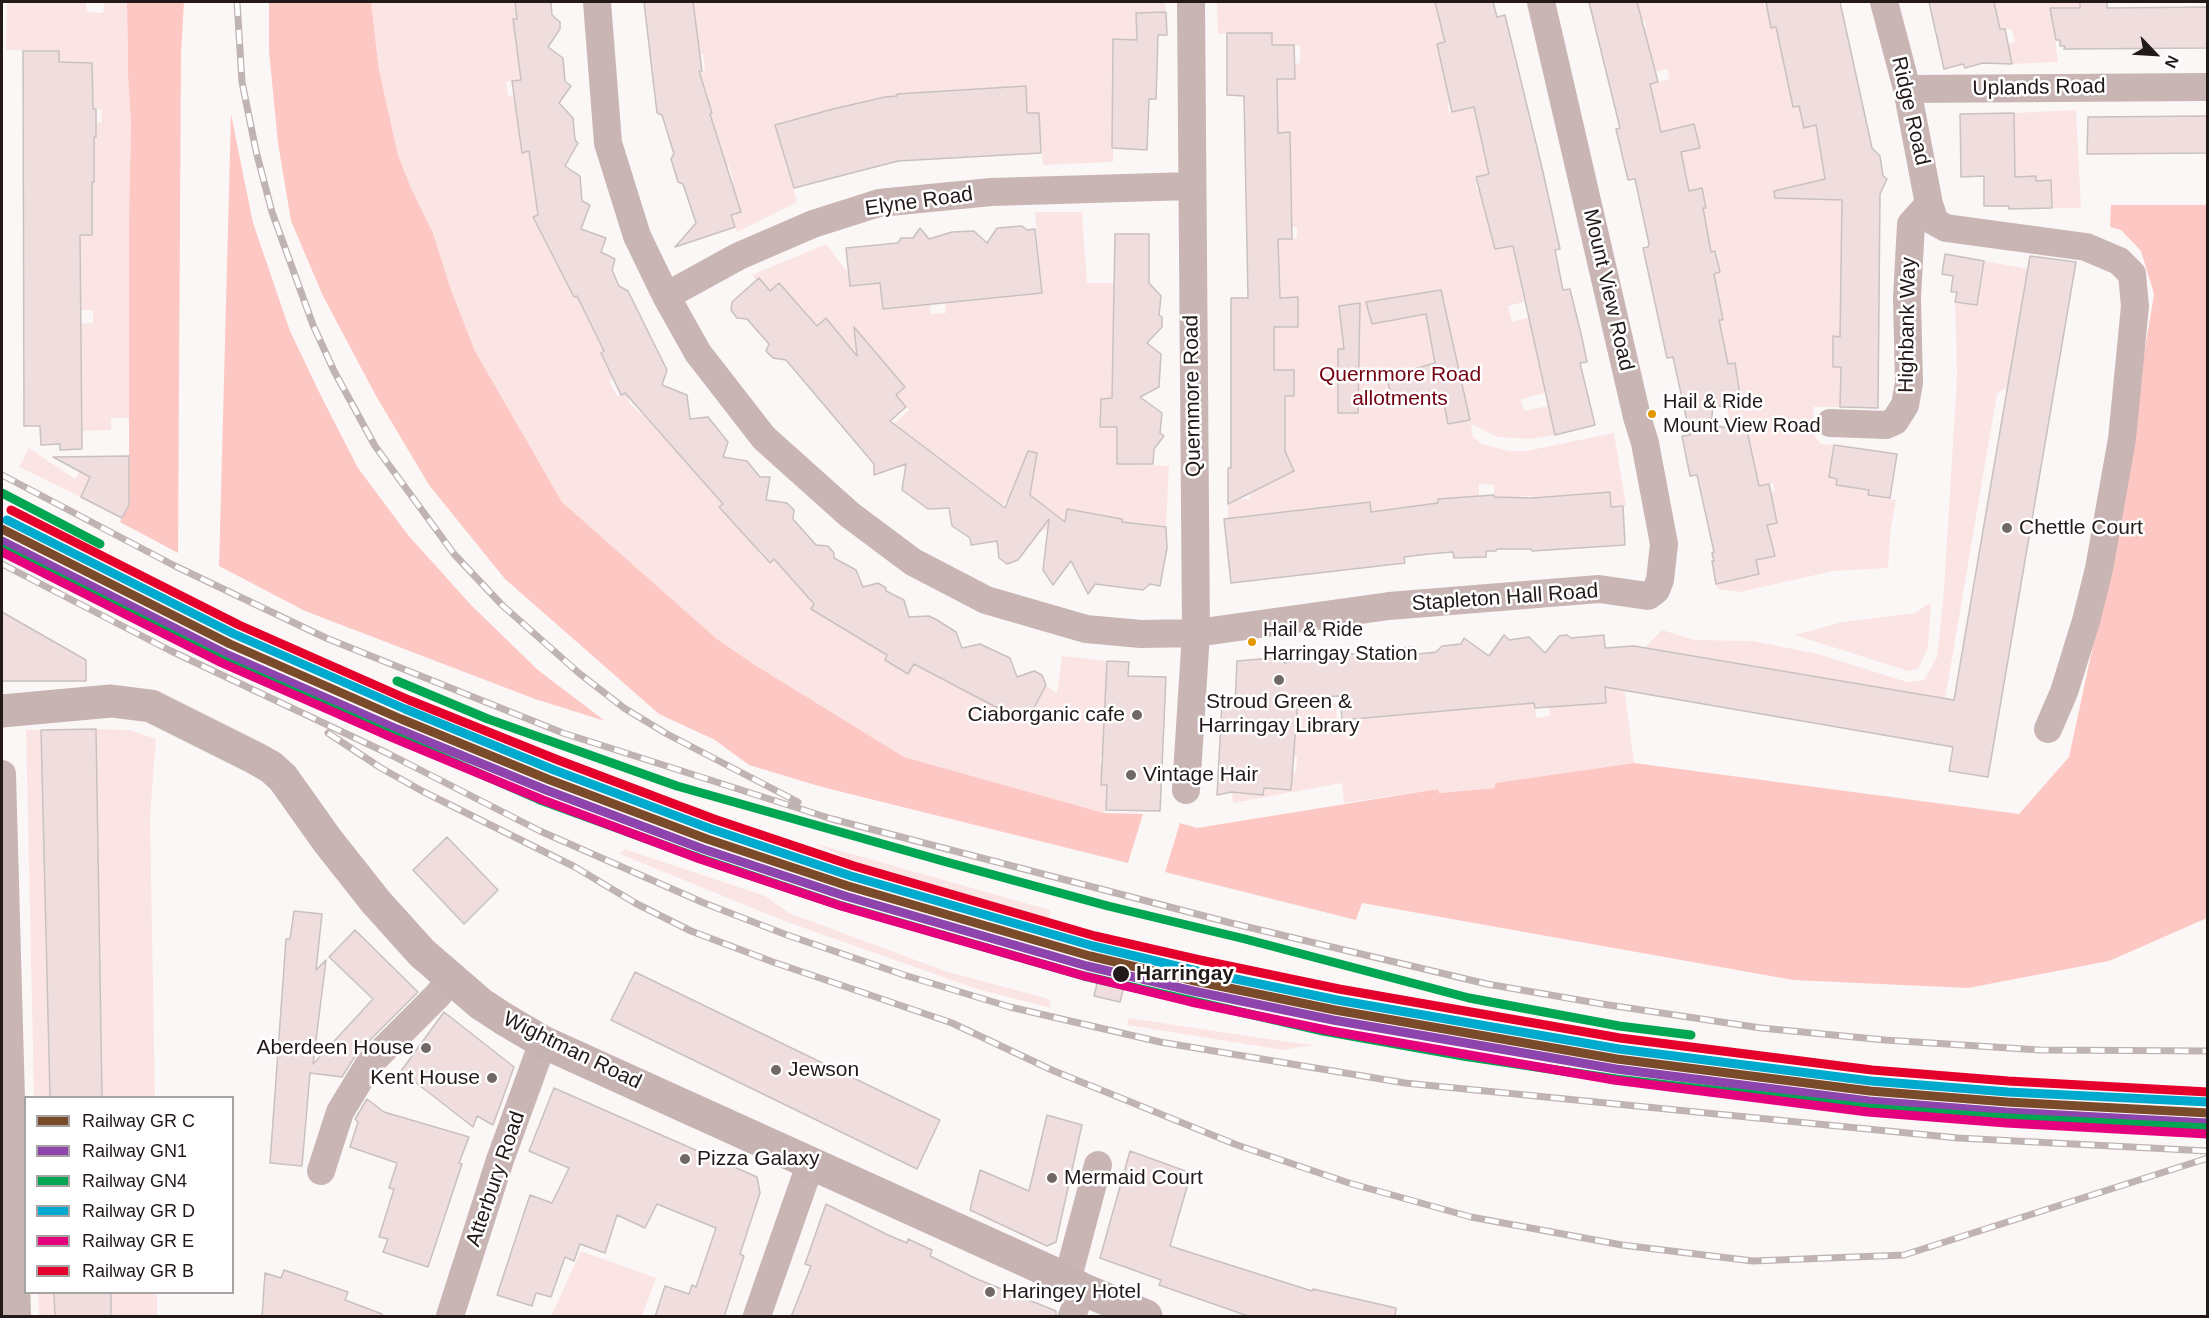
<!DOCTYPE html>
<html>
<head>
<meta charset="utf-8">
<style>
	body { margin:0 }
	#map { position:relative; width:2209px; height:1318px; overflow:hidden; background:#fcf7f7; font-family:Helvetica,sans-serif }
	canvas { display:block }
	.frame { position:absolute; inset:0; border:3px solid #241919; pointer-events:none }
	.legend { position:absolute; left:24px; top:1096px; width:210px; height:198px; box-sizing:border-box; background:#fff; border:2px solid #a7a3a3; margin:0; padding:8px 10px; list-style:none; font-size:18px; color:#241919 }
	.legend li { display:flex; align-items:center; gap:12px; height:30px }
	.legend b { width:30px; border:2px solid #a7a3a3 }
	.north { position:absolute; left:2125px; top:24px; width:60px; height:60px; -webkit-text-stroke:4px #fff; paint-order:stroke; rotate:115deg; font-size:16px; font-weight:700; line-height:24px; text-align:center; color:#241919 }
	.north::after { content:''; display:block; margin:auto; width:21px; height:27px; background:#241919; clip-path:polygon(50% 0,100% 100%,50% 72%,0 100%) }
</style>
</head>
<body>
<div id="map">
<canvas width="2209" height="1318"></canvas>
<div class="frame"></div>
<ul class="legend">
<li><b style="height:8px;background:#7a4b2a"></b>Railway GR C</li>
<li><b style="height:8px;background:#8e44ad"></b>Railway GN1</li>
<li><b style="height:8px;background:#00a651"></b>Railway GN4</li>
<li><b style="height:8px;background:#00a9ce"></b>Railway GR D</li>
<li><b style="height:8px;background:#e5007d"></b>Railway GR E</li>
<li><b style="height:8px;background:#e4002b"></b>Railway GR B</li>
</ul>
<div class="north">N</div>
</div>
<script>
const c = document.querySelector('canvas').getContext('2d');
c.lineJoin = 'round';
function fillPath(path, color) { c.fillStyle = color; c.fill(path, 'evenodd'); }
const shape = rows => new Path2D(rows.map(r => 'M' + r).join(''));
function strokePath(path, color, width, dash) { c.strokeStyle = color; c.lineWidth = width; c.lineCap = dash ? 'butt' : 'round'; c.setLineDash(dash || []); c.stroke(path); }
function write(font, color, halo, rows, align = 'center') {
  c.font = font + ' Helvetica,sans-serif'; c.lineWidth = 5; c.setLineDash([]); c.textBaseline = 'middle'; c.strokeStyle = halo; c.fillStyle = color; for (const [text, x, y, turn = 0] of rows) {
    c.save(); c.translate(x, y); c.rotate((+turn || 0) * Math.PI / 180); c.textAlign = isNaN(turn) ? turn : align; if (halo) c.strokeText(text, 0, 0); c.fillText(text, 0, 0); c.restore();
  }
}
fillPath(shape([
	[7,2,78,2,79,3,86,3,87,12,103,13,104,3,127,2,127,48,131,122,129,418,111,418,111,430,82,431,82,399,75,399,59,324,93,323,93,310,74,310,58,236,92,235,92,221,58,182,93,182,94,153,60,137,96,137,96,123,102,122,101,109,59,109,92,91,92,63,59,62,59,51,6,50],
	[371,2,515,2,517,19,513,20,521,80,506,82,508,96,520,94,523,152,529,151,536,198,542,213,533,217,574,297,577,296,606,350,601,353,613,379,609,381,617,396,625,393,631,405,644,416,723,504,719,508,738,528,764,547,758,552,769,564,774,559,802,591,816,600,812,609,887,655,885,660,908,674,915,663,1026,723,1046,686,1057,693,1062,656,1107,661,1105,697,1108,729,1103,730,1103,738,1112,739,1107,755,1100,756,1100,763,1102,763,1101,785,1107,785,1106,810,1104,813,904,757,755,665,717,639,562,502,475,351,451,290,433,233,411,188,398,155,379,70],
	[680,2,1165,2,1166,12,1136,13,1136,40,1113,39,1113,162,1043,165,1039,113,1027,113,1026,86,993,88,994,116,977,89,945,91,946,118,897,96,825,111,775,125,797,202,737,232,731,215,741,212,736,198,722,186,733,181,729,166,716,170,721,147,714,128,689,73,705,71,703,54,688,55],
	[1217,2,1435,2,1438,13,1461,39,1437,45,1443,70,1475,97,1448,103,1449,113,1475,107,1493,174,1475,177,1477,189,1497,185,1489,225,1495,249,1513,246,1524,302,1508,306,1512,322,1530,317,1546,393,1521,399,1524,411,1548,406,1555,435,1530,439,1498,437,1471,424,1473,437,1482,444,1509,451,1526,451,1614,433,1626,506,1611,507,1610,492,1582,494,1583,508,1572,495,1555,496,1555,512,1533,512,1533,496,1515,497,1516,512,1494,498,1494,485,1479,484,1479,514,1455,498,1438,499,1439,517,1409,507,1392,509,1394,521,1373,523,1370,501,1352,504,1354,522,1324,507,1300,510,1273,531,1270,513,1228,518,1228,499,1250,499,1250,468,1272,441,1285,441,1285,423,1273,423,1273,396,1294,396,1274,370,1274,327,1298,327,1298,298,1279,298,1278,239,1297,238,1297,227,1278,227,1289,132,1278,133,1272,79,1294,79,1294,64,1300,63,1300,45,1272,45,1272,33,1218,34],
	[1637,2,1763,2,1764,5,1766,5,1772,28,1796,23,1783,61,1786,76,1816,69,1790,94,1793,107,1799,106,1804,128,1823,124,1825,179,1812,182,1814,199,1841,200,1842,208,1841,337,1833,337,1833,366,1841,367,1840,407,1813,407,1815,437,1821,444,1834,445,1829,477,1837,479,1836,485,1869,490,1869,495,1896,500,1891,527,1888,568,1833,571,1740,592,1718,589,1716,584,1759,574,1749,529,1777,523,1770,492,1775,491,1773,483,1740,490,1749,442,1746,427,1731,430,1724,393,1740,389,1735,363,1728,364,1719,320,1723,319,1714,274,1720,272,1717,259,1719,258,1717,251,1711,252,1707,232,1690,235,1693,211,1706,208,1702,188,1689,191,1669,155,1699,148,1661,132,1649,84,1670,79,1667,69,1647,74,1644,28,1646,28,1645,21,1642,21],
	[1994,2,2080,2,2080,8,2051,8,2058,62,2012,64,2008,44,2015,42,2012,29,1999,29],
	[2076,110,2081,208,2052,208,2051,180,2036,181,2035,176,2013,177,2014,113],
	[1035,212,1082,212,1087,283,1114,283,1112,398,1101,399,1100,426,1117,427,1117,464,1169,466,1166,527,1152,525,1149,544,1120,538,1122,519,1110,516,1106,537,1091,534,1093,514,1068,509,1064,531,1048,529,1040,531,1030,495,1032,478,1018,475,1008,500,1002,505,908,434,903,440,889,428,909,410,866,363,877,353,868,343,841,365,808,334,810,317,800,305,790,313,779,283,770,291,759,278,756,281,752,275,826,244,849,274,880,283,883,309,912,306,909,280,927,278,931,314,946,313,945,303,974,273,977,300,1007,296,1023,268,1026,295,1042,293],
	[1984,261,2028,269,2008,386,1997,394,1945,699,1645,647,1662,630,1694,640,1753,641,1818,654,1907,682,1924,680,1937,657,1944,590,1957,376,1955,302,1977,305],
	[29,448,75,479,80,471,91,477,81,497,19,467],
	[1931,602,1928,648,1918,669,1908,671,1795,635,1842,622,1915,613],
	[1623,679,1634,763,1495,783,1495,788,1438,793,1437,789,1344,803,1342,783,1233,803,1232,792,1263,795,1264,788,1292,772,1296,772,1297,757,1267,755,1268,744,1294,746,1296,715,1272,706,1336,703,1337,720,1342,720,1503,706,1533,683,1536,718,1550,716,1549,701,1588,705,1606,703,1604,681],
	[96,729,130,730,156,739,150,817,155,1097,102,1097],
	[26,730,41,730,50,1097,34,1097],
	[813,843,1050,910,1049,920,853,861],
	[624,849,765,896,789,913,945,971,1049,999,1051,1008,977,989,787,922,620,854],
	[1129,1018,1288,1042,1315,1045,1283,1050,1127,1025],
	[581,1251,656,1278,642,1316,551,1316],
	[38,1293,54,1293,55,1316,39,1316],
	[111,1293,157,1293,157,1316,111,1316]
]), '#fbe5e4');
fillPath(shape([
	[127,2,184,2,181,55,178,553,120,522,130,501,129,497,129,222,131,122,128,76],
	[269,2,371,2,379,70,398,155,411,188,433,233,451,290,475,351,562,502,717,639,755,665,904,757,1104,813,1143,814,1128,863,822,787,749,765,715,740,659,714,505,579,429,485,376,396,323,296,291,221,278,143,269,51],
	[231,114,253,223,290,331,321,396,358,468,408,535,471,605,538,670,605,721,535,699,305,611,219,566],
	[2111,205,2207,205,2207,918,2109,961,1968,988,1793,980,1362,903,1356,920,1165,872,1180,823,1197,828,1438,789,1439,793,1495,788,1495,783,1634,763,2019,814,2069,757,2106,585,2154,294,2141,251,2121,230,2110,227]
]), '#fdc8c4');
const building = shape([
	[515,2,551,2,552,15,560,22,560,29,548,47,563,58,565,81,571,86,559,103,573,118,575,140,578,143,565,166,580,176,582,201,590,205,581,229,606,238,601,252,615,259,612,270,619,286,628,291,667,370,662,385,687,395,690,419,708,417,728,442,723,457,747,461,760,477,770,477,766,500,787,503,794,510,793,519,816,545,828,546,834,553,834,558,856,570,863,587,878,583,886,588,886,591,904,600,909,617,929,616,937,620,956,632,962,648,980,644,1010,658,1017,677,1034,671,1042,675,1046,685,1026,723,914,664,908,674,885,660,887,655,811,609,814,604,774,559,770,563,719,507,723,504,625,393,621,395,601,353,604,351,577,296,574,297,533,217,538,215,529,151,522,153,512,81,521,80,513,19,517,19,515,2],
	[644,2,693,2,702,71,699,71,712,113,710,114,741,212,731,215,735,227,675,247,696,223,683,184,678,182,671,159,674,154,662,115,657,113,644,2],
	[1435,2,1493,2,1497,17,1505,15,1543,172,1560,249,1555,250,1563,290,1570,289,1582,338,1587,362,1580,363,1595,425,1555,435,1513,246,1495,249,1476,177,1489,174,1474,107,1452,112,1437,44,1445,42,1435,2],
	[1589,2,1637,2,1658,82,1650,84,1661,132,1694,124,1700,148,1681,152,1689,191,1702,188,1706,208,1703,208,1711,252,1715,251,1720,272,1714,274,1723,320,1719,320,1728,364,1735,363,1742,407,1713,406,1711,425,1747,431,1759,486,1769,484,1777,523,1767,525,1775,556,1756,560,1759,574,1716,584,1712,561,1714,561,1712,553,1714,552,1697,475,1690,476,1682,436,1690,435,1673,357,1667,358,1643,248,1648,247,1649,244,1635,179,1628,180,1616,129,1620,128,1589,2],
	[1766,2,1840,2,1872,148,1880,156,1883,176,1887,179,1880,194,1878,408,1840,407,1841,367,1833,367,1833,336,1840,337,1842,200,1775,198,1774,191,1825,179,1816,125,1804,128,1799,106,1793,107,1776,27,1771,28,1766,2],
	[1929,2,1994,2,2000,29,2005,29,2012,64,1983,63,1965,68,1963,64,1944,69,1929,2],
	[2080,2,2107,2,2107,8,2208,7,2208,48,2064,49,2065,46,2060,46,2060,40,2056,40,2050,8,2080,8,2080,2],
	[1166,12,1167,35,1158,35,1156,99,1149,99,1147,150,1112,148,1113,39,1137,40,1136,13,1166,12],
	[1227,33,1272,33,1272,45,1294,45,1295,79,1277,79,1278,133,1290,132,1292,239,1278,239,1280,298,1298,297,1298,327,1274,327,1274,370,1294,370,1294,396,1285,396,1285,451,1294,471,1228,504,1228,468,1231,468,1231,298,1248,298,1244,96,1227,95,1227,33],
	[23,51,59,51,59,62,92,63,93,109,96,109,96,137,94,137,94,182,92,182,92,235,80,235,82,449,60,450,60,444,41,445,40,426,24,426,23,51],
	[1026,86,1027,113,1039,113,1041,153,898,161,794,188,775,125,833,109,885,97,897,96,897,94,1026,86],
	[2014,113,2015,177,2036,176,2036,181,2051,180,2052,208,2009,209,2009,206,1984,206,1984,176,1961,177,1960,114,2014,113],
	[2208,116,2208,153,2087,154,2088,117,2208,116],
	[1022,226,1027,230,1035,229,1042,293,883,309,880,283,850,286,846,248,898,243,901,238,913,238,920,228,929,239,952,232,974,231,987,243,997,228,1022,226],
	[1115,234,1149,234,1149,283,1161,296,1159,315,1162,317,1162,327,1147,343,1161,354,1159,387,1140,397,1162,413,1160,433,1164,436,1154,449,1153,464,1117,464,1117,427,1100,427,1101,399,1112,398,1115,234],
	[1945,254,1984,261,1977,305,1955,302,1957,292,1951,292,1953,276,1942,274,1945,254],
	[2030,256,2076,262,1988,777,1949,771,1953,747,1605,687,1606,703,1535,708,1534,703,1342,720,1340,696,1298,698,1291,790,1264,788,1263,795,1232,792,1217,795,1222,703,1235,704,1237,661,1283,657,1284,663,1350,653,1373,661,1382,650,1411,647,1419,654,1436,652,1442,646,1461,644,1464,638,1489,656,1504,635,1509,640,1529,637,1545,653,1559,636,1567,635,1571,638,1604,635,1605,648,1634,646,1954,700,2030,256],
	[759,278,770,291,779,283,817,326,826,318,857,356,854,327,905,387,896,395,906,407,890,421,1005,508,1028,451,1037,453,1030,495,1065,522,1067,509,1122,519,1122,522,1166,527,1167,548,1160,586,1150,584,1143,590,1095,584,1088,594,1071,561,1053,585,1043,570,1049,519,1018,560,1007,564,999,558,997,541,971,545,970,538,952,526,949,508,928,509,902,490,906,464,874,475,874,464,786,360,773,358,766,351,769,344,747,319,737,318,731,310,732,302,759,278],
	[1441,290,1470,420,1448,424,1442,393,1395,406,1386,377,1435,363,1426,314,1372,324,1366,302,1441,290],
	[1360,303,1358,413,1338,413,1338,349,1344,349,1339,306,1360,303],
	[1834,445,1897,454,1890,498,1868,495,1869,490,1836,485,1837,479,1829,477,1834,445],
	[129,456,129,505,122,518,81,497,90,477,53,457,129,456],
	[1610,492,1611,507,1623,506,1625,545,1532,551,1531,549,1497,549,1496,551,1486,551,1486,557,1454,558,1453,552,1428,554,1404,557,1405,563,1231,583,1224,519,1370,502,1371,512,1438,503,1438,499,1494,495,1494,497,1533,498,1610,492],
	[2,612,86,660,86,681,2,681,2,612],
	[1107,661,1129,662,1128,676,1166,677,1160,811,1106,810,1107,785,1101,785,1107,661],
	[96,729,102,1097,50,1097,41,730,96,729],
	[447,837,498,890,464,924,413,870,447,837],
	[294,911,322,914,316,970,326,960,313,1064,373,999,329,957,355,930,418,992,357,1053,342,1077,310,1073,302,1166,270,1163,286,939,290,939,294,911],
	[635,972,940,1120,917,1169,611,1020,635,972],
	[1099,976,1125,983,1120,1002,1094,996,1099,976],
	[444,1012,514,1067,493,1125,477,1116,473,1127,401,1071,444,1012],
	[554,1088,757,1177,760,1193,740,1254,744,1256,724,1317,655,1317,665,1286,689,1294,692,1285,696,1287,716,1228,657,1204,645,1228,617,1215,605,1253,580,1244,574,1261,565,1257,551,1297,536,1293,532,1306,497,1295,530,1195,552,1203,569,1168,529,1151,554,1088],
	[367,1099,384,1112,469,1137,459,1163,462,1164,428,1267,383,1252,388,1239,379,1237,394,1189,389,1188,397,1163,350,1147,358,1122,355,1119,367,1099],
	[1047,1115,1082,1125,1056,1242,1047,1246,970,1210,980,1170,1029,1191,1047,1115],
	[1130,1151,1191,1173,1170,1246,1312,1291,1313,1289,1396,1308,1395,1317,1251,1317,1159,1285,1161,1280,1100,1258,1130,1151],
	[826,1204,888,1235,907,1243,908,1239,932,1250,930,1256,977,1279,1056,1311,1056,1317,791,1317,811,1266,805,1264,826,1204],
	[284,1270,348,1292,345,1300,382,1314,382,1317,262,1317,265,1273,281,1278,284,1270],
	[54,1293,111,1293,111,1317,55,1317,54,1293]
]);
fillPath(building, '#efdedd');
strokePath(building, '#c9c1c1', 1.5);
strokePath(shape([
	[597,2,608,143,637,236,666,296,698,353,764,438,850,515,913,562,986,600,1086,629,1141,634,1196,633,1389,606,1599,589,1648,596,1656,590,1660,580,1664,544,1645,443,1637,417,1541,2],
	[1884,2,1907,89,1929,204,1935,222,1946,228,2086,247,2119,261,2132,274,2135,306,2122,439,2099,569,2086,621,2064,692,2048,729],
	[1907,89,2208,87],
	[666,296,739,256,813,224,879,203,991,192,1191,186],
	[1830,423,1886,425,1895,421,1905,405,1909,383,1907,298,1911,224,1929,204],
	[2,774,17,1316],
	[1186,790,1196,633,1191,2],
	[321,1171,340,1112,369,1064,437,996,451,979],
	[1067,1281,1098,1165],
	[450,1316,500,1160,543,1042],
	[757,1316,811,1162],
	[1072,1316,1082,1289]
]), '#c9b5b4', 28);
strokePath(shape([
	[2,711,111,701,151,706,255,758,271,767,283,778,327,840,376,902,422,953,481,1004,504,1019,543,1042,1051,1272,1082,1289,1146,1316]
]), '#c7b3b2', 33);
const rail = shape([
	[237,2,242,82,256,151,272,212,313,325,334,371,375,446,454,554,502,605,580,674,624,708,667,734,798,802],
	[2,475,175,566,326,638,563,733,832,819,1231,923,1487,984,1602,1004,1761,1028,1885,1040,2040,1050,2208,1051],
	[2,564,171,651,387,753,540,831,704,903,787,935,904,975,1010,1007,1160,1042,1405,1083,1958,1138,2208,1151],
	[328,733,381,768,422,791,575,867,637,904,691,931,773,962,952,1023,1054,1071,1237,1145,1349,1183,1471,1217,1622,1245,1753,1261,1904,1255,2208,1158]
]);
strokePath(rail, '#c0b4b3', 7);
strokePath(rail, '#fff', 4.5, [14]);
strokePath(shape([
	[2,529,230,644,401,719,550,780,707,839,848,886,1090,956,1195,981,1335,1010,1617,1059,1870,1091,2007,1102,2208,1113]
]), '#7a4b2a', 9);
strokePath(shape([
	[2,541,226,654,397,729,546,790,703,849,845,896,1087,966,1193,991,1333,1020,1616,1069,1869,1101,2006,1112,2207,1123]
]), '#8e44ad', 9);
strokePath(shape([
	[2,493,100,544],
	[2,549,228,663,540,800,699,858,839,905,1084,976,1323,1031,1463,1056,1616,1079,1868,1108,1990,1117,2208,1128],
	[397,681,488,719,677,786,950,863,1108,906,1245,939,1469,998,1619,1026,1691,1035]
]), '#00a651', 9);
strokePath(shape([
	[7,520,234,634,405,709,554,770,711,829,851,876,1093,946,1197,971,1337,1000,1619,1049,1871,1081,2008,1092,2208,1102]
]), '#00a9ce', 9);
strokePath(shape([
	[2,552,222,663,393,738,543,800,700,859,841,906,1084,976,1191,1002,1331,1031,1614,1080,1868,1112,2006,1123,2207,1134]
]), '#e5007d', 9);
strokePath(shape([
	[11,510,239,625,409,700,558,760,714,819,854,866,1095,936,1200,960,1339,989,1620,1038,1872,1070,2008,1081,2208,1092]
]), '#e4002b', 9);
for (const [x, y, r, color] of [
	[1652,414,5,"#e29802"],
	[2007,528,6,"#706767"],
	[1252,642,5,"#e29802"],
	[1279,680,6,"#706767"],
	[1137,715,6,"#706767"],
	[1131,775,6,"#706767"],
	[1121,974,9,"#241919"],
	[426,1048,6,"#706767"],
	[776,1070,6,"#706767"],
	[492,1078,6,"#706767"],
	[685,1159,6,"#706767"],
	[1052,1178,6,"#706767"],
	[990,1292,6,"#706767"]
]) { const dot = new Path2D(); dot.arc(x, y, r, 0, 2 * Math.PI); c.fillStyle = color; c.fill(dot); strokePath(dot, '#fff', 2); }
write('20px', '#241919', '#fff', [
	["Hail & Ride",1663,402],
	["Mount View Road",1663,426],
	["Hail & Ride",1263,630],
	["Harringay Station",1263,654]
], 'left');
write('21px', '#241919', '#fff', [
	["Uplands Road",2039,88,-1],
	["Ridge Road",1910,111,77],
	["Elyne Road",919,202,-8],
	["Mount View Road",1608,290,77],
	["Highbank Way",1908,325,-89],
	["Quernmore Road",1193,396,-91],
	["Stapleton Hall Road",1505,598,-4],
	["Wightman Road",572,1051,26],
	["Atterbury Road",496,1179,-71]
]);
write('21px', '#740111', '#fff', [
	["Quernmore Road",1400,375],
	["allotments",1400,399]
]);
write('21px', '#241919', '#fff', [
	["Chettle Court",2019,528],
	["Stroud Green &",1279,702,"center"],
	["Harringay Library",1279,726,"center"],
	["Ciaborganic cafe",1125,715,"right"],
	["Vintage Hair",1143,775],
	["Aberdeen House",414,1048,"right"],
	["Jewson",788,1070],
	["Kent House",480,1078,"right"],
	["Pizza Galaxy",697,1159],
	["Mermaid Court",1064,1178],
	["Haringey Hotel",1002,1292]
], 'left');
write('bold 21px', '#241919', '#fff', [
	["Harringay",1136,974]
], 'left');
</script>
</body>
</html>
